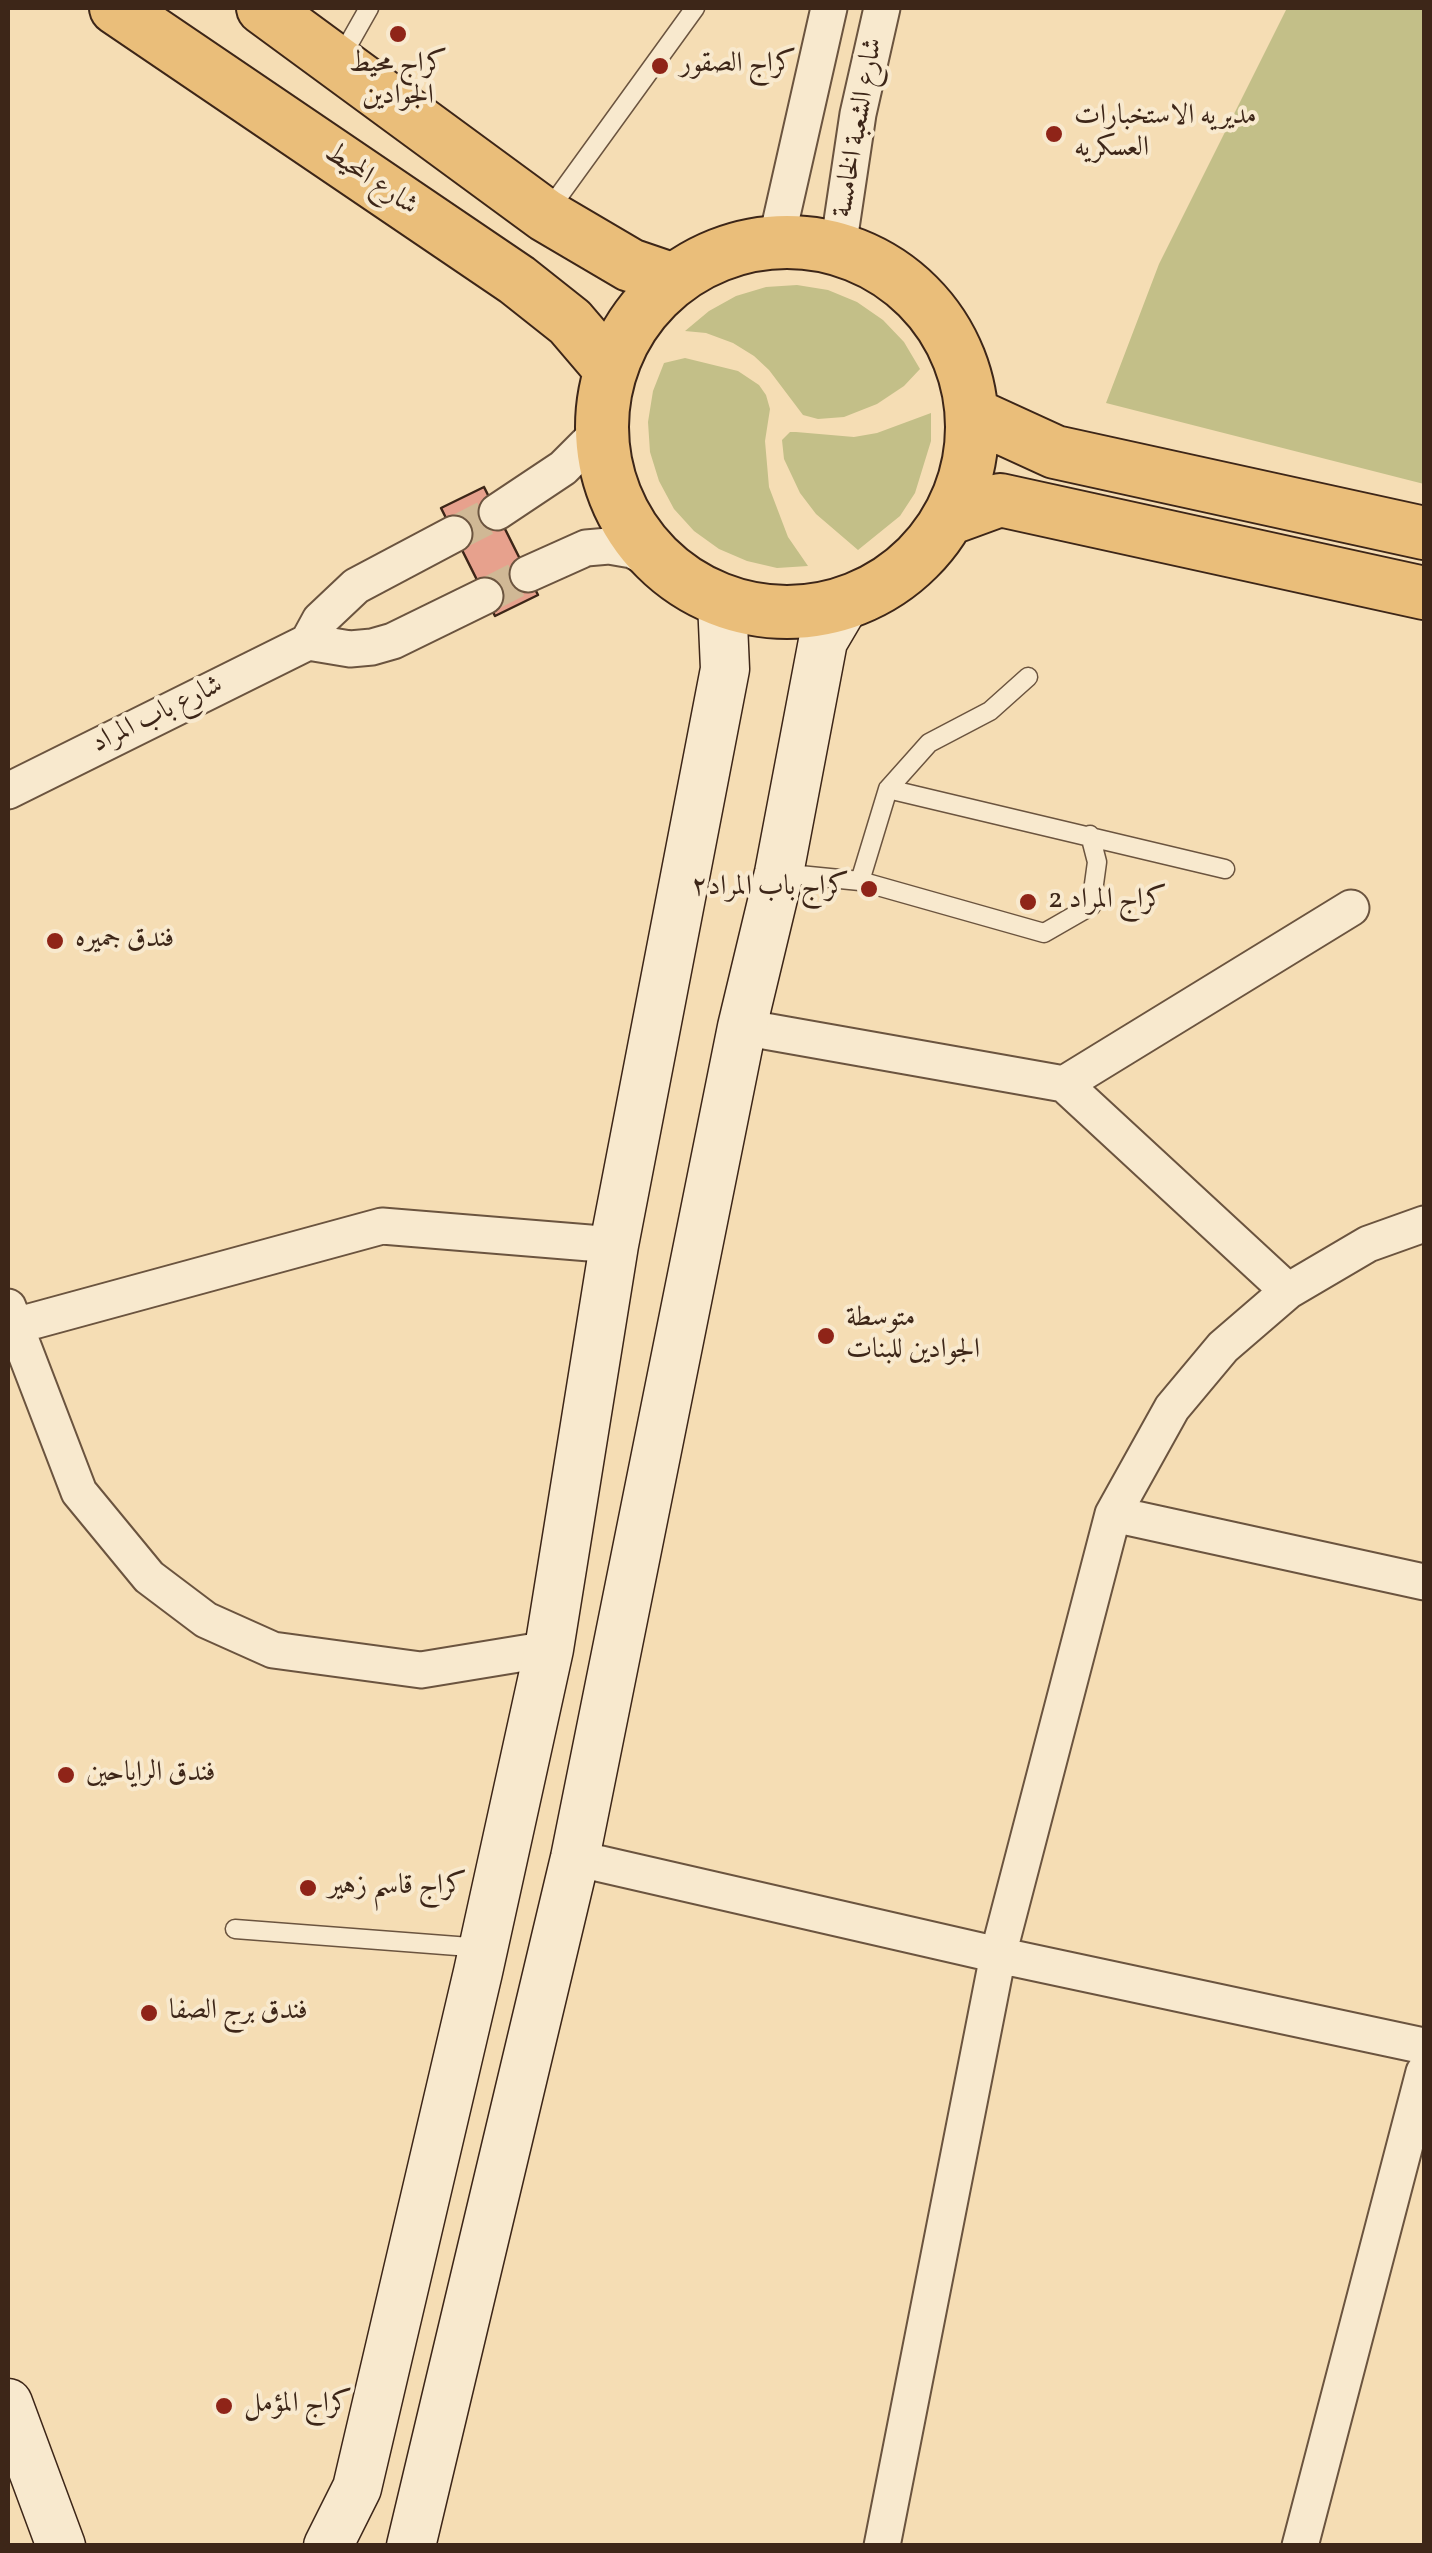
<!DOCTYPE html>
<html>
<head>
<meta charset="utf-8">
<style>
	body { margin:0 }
	#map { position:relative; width:1432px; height:2553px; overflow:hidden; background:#f5ddb4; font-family:Vollkorn,serif }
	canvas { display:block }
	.frame { position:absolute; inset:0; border:10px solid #3d2618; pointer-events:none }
</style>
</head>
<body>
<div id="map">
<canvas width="1432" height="2553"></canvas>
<div class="frame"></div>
</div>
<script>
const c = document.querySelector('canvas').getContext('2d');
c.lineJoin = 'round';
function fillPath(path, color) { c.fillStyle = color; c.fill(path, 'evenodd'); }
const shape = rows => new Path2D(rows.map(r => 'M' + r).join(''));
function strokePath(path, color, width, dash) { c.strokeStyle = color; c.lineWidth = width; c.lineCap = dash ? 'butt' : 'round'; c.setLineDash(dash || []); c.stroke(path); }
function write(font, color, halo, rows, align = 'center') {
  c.font = font + ' Vollkorn,Amiri,serif'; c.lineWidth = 8; c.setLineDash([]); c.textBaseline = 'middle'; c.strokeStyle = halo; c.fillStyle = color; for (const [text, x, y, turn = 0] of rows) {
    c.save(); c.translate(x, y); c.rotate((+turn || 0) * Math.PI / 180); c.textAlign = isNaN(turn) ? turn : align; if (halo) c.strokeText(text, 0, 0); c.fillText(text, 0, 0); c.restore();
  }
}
fillPath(shape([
	[1287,8,1424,8,1424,484,1106,403,1159,264],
	[797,285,828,290,857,302,883,320,904,342,920,369,904,386,877,404,844,417,818,419,803,415,769,370,754,356,733,343,706,333,685,331,709,311,736,296,766,287],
	[685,358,738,371,759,385,766,395,770,409,765,441,769,487,788,537,808,566,777,568,747,561,719,549,694,531,674,509,659,481,650,452,648,422,653,391,664,363],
	[931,413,931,441,915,493,900,516,858,550,816,514,800,493,784,459,782,440,790,432,796,432,854,437,877,433]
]), '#c3bf88');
const building = shape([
	[484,487,538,595,495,616,441,508,484,487]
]);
fillPath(building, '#e7a18d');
strokePath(building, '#3d2618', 2.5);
strokePath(shape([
	[454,534,497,512],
	[485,596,528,574]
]), '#d0b895', 35, [35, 18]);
const lane = shape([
	[339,61,369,8],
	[548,211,695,8],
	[888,789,1225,869],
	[779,873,860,881,1044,933,1091,906,1097,862,1090,835],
	[860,881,888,789,929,743,990,711,1028,677],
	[235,1929,483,1948]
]);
const street = shape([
	[776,242,829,8],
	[838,248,858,114,882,8],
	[497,512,563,468,601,430],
	[528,574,586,548,609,546,632,550,652,560],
	[308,642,350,649,372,647,393,641,485,596],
	[8,791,308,642,320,620,356,586,454,534],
	[742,1027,1064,1084,1288,1291],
	[1064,1084,1351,908],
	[8,1307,79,1492,149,1577,206,1620,273,1650,421,1670,549,1649],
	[15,1326,382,1226,614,1245],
	[1113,1514,1424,1582],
	[575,1858,998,1955,1424,2046],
	[882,2546,998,1955,1113,1514,1172,1408,1223,1347,1288,1291,1368,1244,1424,1224],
	[1300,2546,1424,2072]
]);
const secondary = shape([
	[8,2403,61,2546],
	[328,2546,357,2488,478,1972,549,1649,614,1245,725,669,722,601],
	[411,2546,575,1858,742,1027,779,873,823,641,846,602]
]);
const primary = shape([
	[116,8,517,280,570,322,611,370],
	[263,8,545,215,630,265,674,280],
	'602 427a185 185 0 1 1 370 0a185 185 0 1 1-370 0Z',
	[972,414,1055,452,1424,533],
	[948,519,1000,500,1424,593]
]);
strokePath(lane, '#6b543f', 21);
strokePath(street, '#6b543f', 39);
strokePath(secondary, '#3d2618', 51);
strokePath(primary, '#3d2618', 56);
strokePath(lane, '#f8e9ce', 18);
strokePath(street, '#f8e9ce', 35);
strokePath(secondary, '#f8e9ce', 48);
strokePath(primary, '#eabe7a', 52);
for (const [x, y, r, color] of [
	[398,34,10,"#8f2418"],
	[660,66,10,"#8f2418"],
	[1054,134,10,"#8f2418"],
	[869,889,10,"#8f2418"],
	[1028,902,10,"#8f2418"],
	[55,941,10,"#8f2418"],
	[826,1336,10,"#8f2418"],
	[66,1775,10,"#8f2418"],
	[308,1888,10,"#8f2418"],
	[149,2013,10,"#8f2418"],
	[224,2406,10,"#8f2418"]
]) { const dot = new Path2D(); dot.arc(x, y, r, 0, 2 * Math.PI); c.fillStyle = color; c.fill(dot); strokePath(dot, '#f8e9ce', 4); }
write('28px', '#3d2618', '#f8e9ce', [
	["كراج محيط",398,66,"center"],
	["الجوادين",398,98,"center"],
	["كراج الصقور",680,66],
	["مديريه الاستخبارات",1074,118],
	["العسكريه",1074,150],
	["كراج باب المراد٢",849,889,"right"],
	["كراج المراد 2",1048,902],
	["فندق جميره",75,941],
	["متوسطة",846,1320],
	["الجوادين للبنات",846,1352],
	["فندق الراياحين",86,1775],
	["كراج قاسم زهير",328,1888],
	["فندق برج الصفا",169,2013],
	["كراج المؤمل",244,2406]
], 'left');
write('28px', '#3d2618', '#f8e9ce', [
	["شارع الشعبة الخامسة",860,128,-80],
	["شارع المحيط",370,181,34],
	["شارع باب المراد",158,716,-26]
]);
</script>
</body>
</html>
